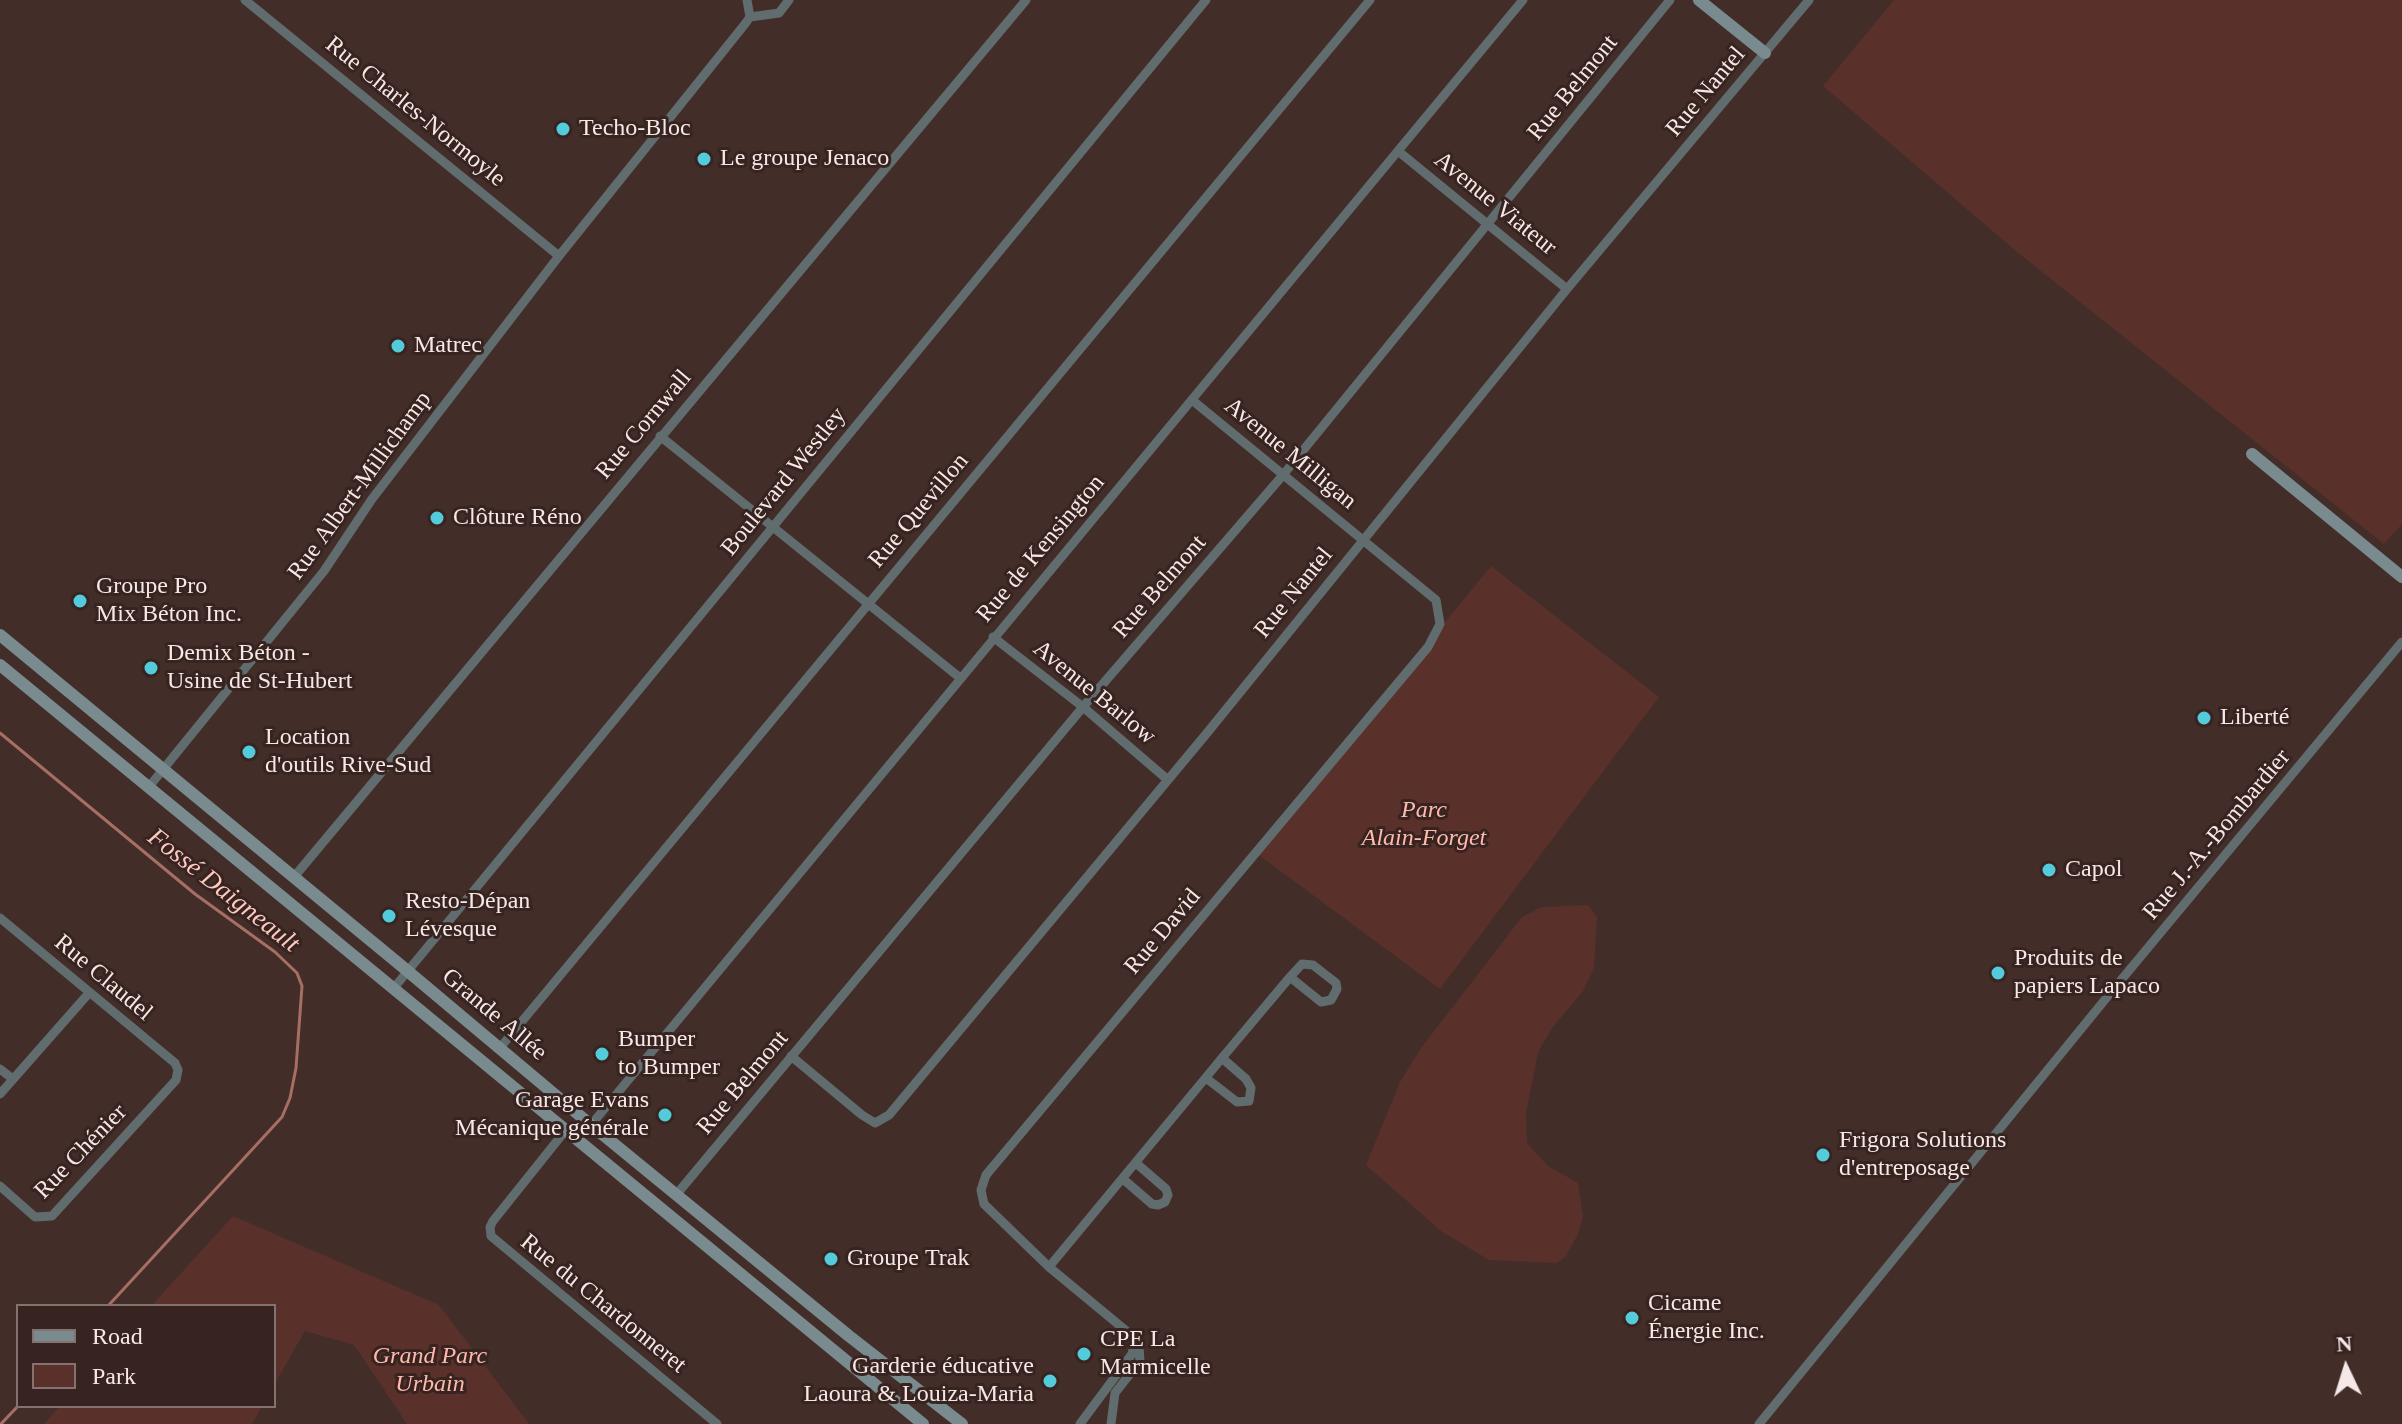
<!DOCTYPE html>
<html>
<head>
<meta charset="utf-8">
<style>
	body { margin:0 }
	#map { position:relative; width:2402px; height:1424px; overflow:hidden; background:#422d29; font-family:"Times New Roman",serif }
	canvas { display:block }
	.legend { position:absolute; left:16px; top:1304px; width:260px; height:104px; box-sizing:border-box; background:#372320; border:2px solid #83726f; margin:0; padding:10px 14px; list-style:none; font-size:24px; color:#f6e8e6 }
	.legend li { display:flex; align-items:center; gap:16px; height:40px }
	.legend b { width:40px; border:2px solid #83726f }
	.north { position:absolute; left:2306px; top:1328px; width:80px; height:80px; -webkit-text-stroke:6px #372320; paint-order:stroke; rotate:356deg; font-size:22px; font-weight:700; line-height:32px; text-align:center; color:#f6e8e6 }
	.north::after { content:''; display:block; margin:auto; width:28px; height:36px; background:#f6e8e6; clip-path:polygon(50% 0,100% 100%,50% 72%,0 100%) }
</style>
</head>
<body>
<div id="map">
<canvas width="2402" height="1424"></canvas>
<ul class="legend">
<li><b style="height:10px;background:#798b8e"></b>Road</li>
<li><b style="height:22px;background:#59312a"></b>Park</li>
</ul>
<div class="north">N</div>
</div>
<script>
const c = document.querySelector('canvas').getContext('2d');
c.lineJoin = 'round';
function fillPath(path, color) { c.fillStyle = color; c.fill(path, 'evenodd'); }
const shape = rows => new Path2D(rows.map(r => 'M' + r).join(''));
function strokePath(path, color, width, dash) { c.strokeStyle = color; c.lineWidth = width; c.lineCap = dash ? 'butt' : 'round'; c.setLineDash(dash || []); c.stroke(path); }
function write(font, color, halo, rows, align = 'center') {
  c.font = font + ' "Times New Roman",serif'; c.lineWidth = 6; c.setLineDash([]); c.textBaseline = 'middle'; c.strokeStyle = halo; c.fillStyle = color; for (const [text, x, y, turn = 0] of rows) {
    c.save(); c.translate(x, y); c.rotate((+turn || 0) * Math.PI / 180); c.textAlign = isNaN(turn) ? turn : align; if (halo) c.strokeText(text, 0, 0); c.fillText(text, 0, 0); c.restore();
  }
}
fillPath(shape([
	[1894,0,2402,0,2402,524,2384,544,2017,252,1823,86],
	[1491,566,1659,697,1440,989,1256,853],
	[1588,905,1597,917,1594,968,1583,991,1553,1027,1538,1052,1526,1114,1527,1143,1548,1166,1578,1183,1583,1216,1578,1234,1566,1256,1557,1263,1489,1260,1441,1231,1366,1165,1400,1082,1421,1048,1522,917,1542,907],
	[233,1216,439,1305,529,1424,407,1424,354,1345,305,1331,274,1385,274,1306,151,1306],
	[60,1406,262,1406,252,1424,44,1424]
]), '#59312a');
strokePath(shape([
	[0,733,195,894,275,952,297,973,302,986,296,1068,290,1098,282,1117,108,1306],
	[1,1424,18,1406]
]), '#a76e64', 3);
strokePath(shape([
	[245,0,559,256],
	[747,0,750,17],
	[1398,151,1567,289],
	[660,436,959,677],
	[993,637,1083,707,1168,780],
	[148,788,324,571,372,499,559,256,745,24,750,17,779,13,789,0],
	[294,877,1026,0],
	[0,918,175,1063,178,1070,176,1080,52,1216,35,1217,0,1186],
	[393,989,1206,0],
	[499,1049,1370,0],
	[791,1056,862,1115,875,1123,889,1115,1207,733,1567,289,1809,0],
	[0,1069,13,1079],
	[1206,1078,1237,1102,1249,1101,1251,1088,1246,1079,1222,1058],
	[0,1094,89,993],
	[591,1125,1523,0],
	[565,1131,493,1221,490,1227,491,1236,717,1424],
	[1123,1179,1152,1204,1158,1205,1165,1202,1168,1195,1166,1189,1136,1163],
	[676,1195,1083,707,1283,475,1670,0],
	[1049,1267,1222,1058,1290,977,1302,964,1313,965,1336,983,1337,989,1331,1000,1321,1002,1290,977],
	[1080,1424,1132,1354,1135,1340],
	[1111,1424,1115,1393,1140,1361,1139,1347,1130,1334,1049,1267,984,1204,981,1190,986,1175,1428,647,1440,624,1436,600,1192,400],
	[1759,1424,2112,991,2402,642]
]), '#606c6d', 9);
strokePath(shape([
	[1699,0,1765,53],
	[2252,454,2402,577],
	[0,635,398,963,591,1125,849,1336,962,1424],
	[0,665,923,1424]
]), '#798b8e', 12);
for (const [x, y, r, color] of [
	[563,129,8,"#53cbdb"],
	[704,159,8,"#53cbdb"],
	[398,346,8,"#53cbdb"],
	[437,518,8,"#53cbdb"],
	[80,601,8,"#53cbdb"],
	[151,668,8,"#53cbdb"],
	[2204,718,8,"#53cbdb"],
	[249,752,8,"#53cbdb"],
	[2049,870,8,"#53cbdb"],
	[389,916,8,"#53cbdb"],
	[1998,973,8,"#53cbdb"],
	[602,1054,8,"#53cbdb"],
	[665,1115,8,"#53cbdb"],
	[1823,1155,8,"#53cbdb"],
	[831,1259,8,"#53cbdb"],
	[1632,1318,8,"#53cbdb"],
	[1084,1354,8,"#53cbdb"],
	[1050,1381,8,"#53cbdb"]
]) { const dot = new Path2D(); dot.arc(x, y, r, 0, 2 * Math.PI); c.fillStyle = color; c.fill(dot); strokePath(dot, '#372320', 3); }
write('24px', '#f6e8e6', '#372320', [
	["Rue Belmont",1573,88,-51],
	["Rue Nantel",1706,92,-50],
	["Rue Charles-Normoyle",415,112,39],
	["Avenue Viateur",1495,204,39],
	["Rue Cornwall",644,425,-50],
	["Avenue Milligan",1290,454,39],
	["Boulevard Westley",784,482,-51],
	["Rue Albert-Millichamp",360,486,-54],
	["Rue Quevillon",919,511,-50],
	["Rue de Kensington",1041,549,-50],
	["Rue Belmont",1160,587,-49],
	["Rue Nantel",1294,593,-51],
	["Avenue Barlow",1094,693,39],
	["Rue J.-A.-Bombardier",2217,835,-50],
	["Rue David",1163,932,-50],
	["Rue Claudel",103,978,40],
	["Grande Allée",494,1015,40],
	["Rue Belmont",743,1083,-50],
	["Rue Chénier",81,1152,-46],
	["Rue du Chardonneret",603,1304,39]
]);
write('24px', '#f6e8e6', '#372320', [
	["Techo-Bloc",579,129],
	["Le groupe Jenaco",720,159],
	["Matrec",414,346],
	["Clôture Réno",453,518],
	["Groupe Pro",96,587],
	["Mix Béton Inc.",96,615],
	["Demix Béton -",167,654],
	["Usine de St-Hubert",167,682],
	["Liberté",2220,718],
	["Location",265,738],
	["d'outils Rive-Sud",265,766],
	["Capol",2065,870],
	["Resto-Dépan",405,902],
	["Lévesque",405,930],
	["Produits de",2014,959],
	["papiers Lapaco",2014,987],
	["Bumper",618,1040],
	["to Bumper",618,1068],
	["Garage Evans",649,1101,"right"],
	["Mécanique générale",649,1129,"right"],
	["Frigora Solutions",1839,1141],
	["d'entreposage",1839,1169],
	["Groupe Trak",847,1259],
	["Cicame",1648,1304],
	["Énergie Inc.",1648,1332],
	["CPE La",1100,1340],
	["Marmicelle",1100,1368],
	["Garderie éducative",1034,1367,"right"],
	["Laoura & Louiza-Maria",1034,1395,"right"]
], 'left');
write('italic 24px', '#ffb9ad', '#372320', [
	["Parc",1424,811],
	["Alain-Forget",1424,839],
	["Grand Parc",430,1357],
	["Urbain",430,1385]
]);
write('italic 26px', '#fec9bf', '#372320', [
	["Fossé Daigneault",223,891,38]
]);
</script>
</body>
</html>
